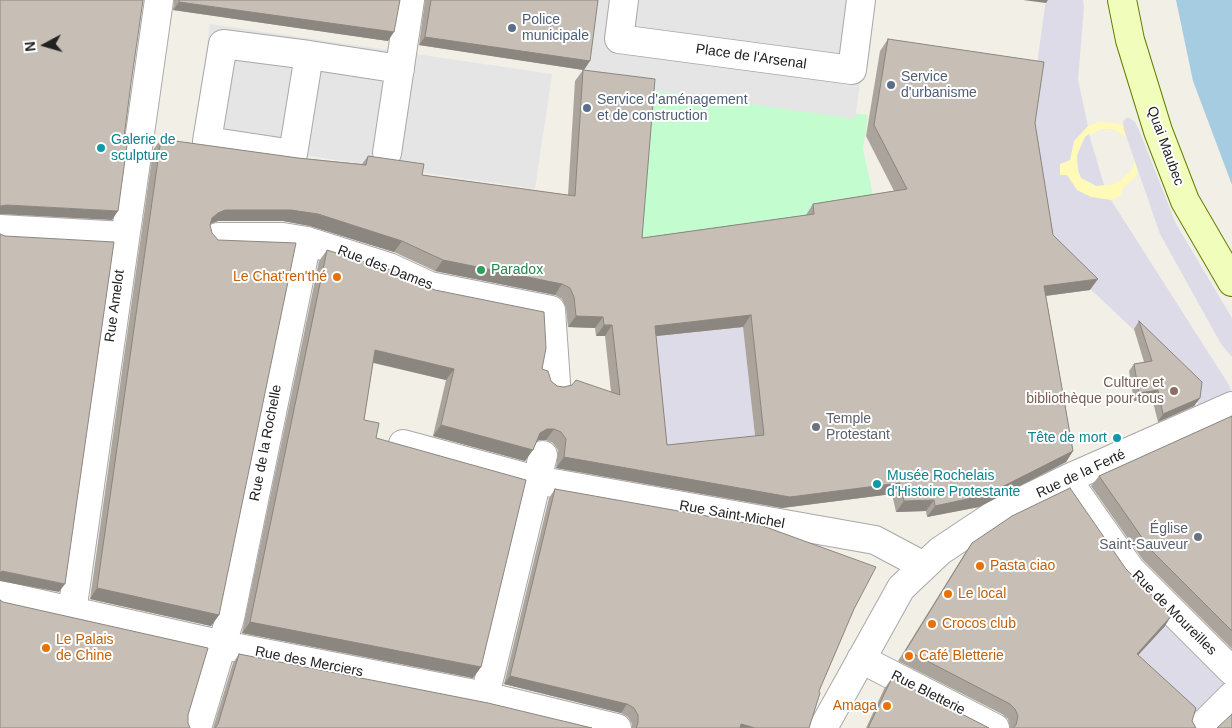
<!DOCTYPE html>
<html>
<head>
<meta charset="utf-8">
<style>
	body { margin:0 }
	#map { position:relative; width:1232px; height:728px; overflow:hidden; background:#f2efe7; font-family:Arial,sans-serif }
	canvas { display:block }
	.north { position:absolute; left:20px; top:20px; width:50px; height:50px; -webkit-text-stroke:4px #fff; paint-order:stroke; rotate:264deg; font-size:14px; font-weight:700; line-height:20px; text-align:center; color:#212121 }
	.north::after { content:''; display:block; margin:auto; width:18px; height:22px; background:#212121; clip-path:polygon(50% 0,100% 100%,50% 72%,0 100%) }
</style>
</head>
<body>
<div id="map">
<canvas width="1232" height="728"></canvas>
<div class="north">N</div>
</div>
<script>
const c = document.querySelector('canvas').getContext('2d');
c.lineJoin = 'round';
function fillPath(path, color) { c.fillStyle = color; c.fill(path, 'evenodd'); }
const shape = rows => new Path2D(rows.map(r => 'M' + r).join(''));
function strokePath(path, color, width, dash) { c.strokeStyle = color; c.lineWidth = width; c.lineCap = dash ? 'butt' : 'round'; c.setLineDash(dash || []); c.stroke(path); }
function write(font, color, halo, rows, align = 'center') {
  c.font = font + ' Arial,sans-serif'; c.lineWidth = 4; c.setLineDash([]); c.textBaseline = 'middle'; c.strokeStyle = halo; c.fillStyle = color; for (const [text, x, y, turn = 0] of rows) {
    c.save(); c.translate(x, y); c.rotate((+turn || 0) * Math.PI / 180); c.textAlign = isNaN(turn) ? turn : align; if (halo) c.strokeText(text, 0, 0); c.fillText(text, 0, 0); c.restore();
  }
}
fillPath(shape([
	[1099,122,1115,123,1124,126,1133,134,1138,144,1141,156,1136,176,1123,188,1120,196,1111,200,1091,197,1077,190,1067,175,1060,176,1059,167,1060,164,1070,160,1074,141,1080,133,1088,126],
	[1101,129,1112,129,1125,136,1132,144,1136,157,1132,170,1121,180,1111,185,1096,186,1081,178,1078,170,1077,155,1085,137]
]), '#fffab8');
fillPath(shape([
	[647,90,868,115,863,149,875,204,597,255]
]), '#c3fccf');
fillPath(shape([
	[551,0,872,0,855,119,583,80,593,6],
	[210,24,552,74,535,189,193,139]
]), '#e5e5e5');
fillPath(shape([
	[1046,0,1083,0,1084,7,1078,80,1088,126,1074,141,1070,160,1060,164,1060,175,1067,175,1077,190,1091,197,1111,200,1229,385,1232,394,1201,406,1195,401,1157,352,1045,246,1027,135],
	[1128,117,1135,122,1139,130,1176,224,1232,318,1232,357,1221,344,1160,234,1124,130,1123,121],
	[1089,134,1104,185,1096,186,1091,183,1081,178,1078,170,1077,155,1085,137],
	[743,327,756,446,659,457,647,337],
	[1175,614,1232,671,1232,710,1199,728,1130,664]
]), '#dddbe8');
fillPath(shape([
	[1176,0,1232,0,1232,185,1193,81]
]), '#a6cce1');
const street = shape([
	[624,0,619,39,852,70,861,0],
	[309,55,293,154,207,141,223,44,309,55,400,69],
	[387,153,410,0],
	[0,229,125,236],
	[218,237,283,237,307,241,389,267,430,286,551,310,556,383],
	[403,444,536,480,875,540,922,565],
	[1069,478,1077,493,1131,570,1232,671],
	[0,595,223,645,485,696,617,728],
	[72,612,159,0],
	[861,659,995,728],
	[485,696,543,455],
	[197,728,230,618,307,241],
	[823,728,901,588,940,551,997,513,1069,478,1232,406],
	[1200,728,1232,696]
]);
const secondary = shape([
	[1122,0,1130,40,1158,131,1185,201,1232,282]
]);
strokePath(street, '#a8a8a8', 30);
strokePath(secondary, '#618000', 30);
strokePath(street, '#fff', 28);
strokePath(secondary, '#f1fdba', 28);
fillPath(shape([
	[174,0,400,0,388,41,173,10],
	[425,0,598,0,584,70,642,238,806,215,813,204,894,191,866,136,880,51,888,39,1035,123,1053,235,1090,290,1046,296,1073,451,1066,462,979,507,927,517,926,511,896,512,892,494,782,508,556,468,558,450,553,443,546,440,539,440,537,441,525,461,433,436,446,380,373,363,364,420,376,438,481,667,473,678,242,633,319,261,327,250,542,369,551,381,557,386,564,387,611,392,605,336,596,336,595,328,568,327,566,308,562,299,555,295,435,271,394,252,310,226,283,221,218,221,211,223,210,225,219,615,211,626,90,599,153,150,161,139,298,158,362,164,368,156,422,175,568,195,575,81,583,70,419,45],
	[743,327,755,436,667,445,656,336],
	[1139,321,1200,398,1194,406,1158,422,1152,398,1134,401,1129,371,1134,364,1144,362,1134,329],
	[1232,416,1232,649,1143,560,1091,486,1099,476],
	[555,489,854,609,819,691,809,728,632,728,632,724,628,717,621,713,504,684,549,498],
	[972,543,1165,626,1138,655,1192,721,1196,728,1010,728,1008,719,1002,714,898,661,965,553],
	[239,654,592,728,213,728,233,663],
	[892,678,989,728,866,728,884,689]
]), '#aba49d');
fillPath(shape([
	[1023,0,1048,0,1046,3],
	[179,2,394,32,388,41,173,10],
	[425,37,590,61,584,70,419,45],
	[7,205,118,211,112,220,0,214,0,206],
	[225,210,291,210,318,214,402,241,394,252,310,226,283,221,218,221,210,224,212,218,218,213],
	[443,260,562,284,555,295,435,271],
	[1098,279,1090,290,1036,297,1044,286],
	[751,315,743,327,647,337,655,326],
	[576,316,603,317,595,328,568,327],
	[604,325,612,325,605,336,596,336],
	[375,350,454,369,446,380,367,361],
	[1158,390,1152,398,1134,401,1139,393],
	[1200,398,1194,406,1158,422,1163,414],
	[441,425,533,450,525,461,433,436],
	[547,429,554,429,546,440,539,440,532,444,540,433],
	[1073,451,1066,462,979,507,927,517,935,506],
	[564,457,900,483,892,494,782,508,556,468],
	[934,500,926,511,896,512,904,501],
	[2,571,65,584,59,592,0,581,0,573],
	[97,588,219,615,211,626,90,599],
	[1172,615,1165,626,1130,664,1137,654],
	[250,622,481,667,473,678,242,633],
	[510,676,627,704,621,713,504,684],
	[741,724,755,728,738,728]
]), '#8b867f');
const building = shape([
	[0,0,143,0,131,83,124,137,128,138,118,211,7,205,0,206,0,0],
	[179,0,400,0,394,32,179,2,179,0],
	[431,0,598,0,590,61,425,37,431,0],
	[888,39,1044,62,1035,123,1053,235,1098,279,1044,286,1073,451,986,495,935,506,934,500,904,501,900,483,790,497,564,457,566,439,561,432,554,429,547,429,540,433,533,450,441,425,454,369,375,350,364,420,379,423,376,438,526,480,481,667,250,622,327,250,391,270,435,290,544,312,546,348,542,369,548,371,551,381,557,386,564,387,572,385,576,380,620,395,612,325,604,325,603,317,576,316,574,297,570,288,562,284,443,260,402,241,318,214,291,210,225,210,218,213,212,218,210,225,212,233,218,240,296,243,219,615,97,588,161,139,298,158,366,165,368,156,424,164,422,175,575,196,583,70,655,79,642,238,814,214,813,204,907,189,874,125,888,39],
	[751,315,764,435,667,445,655,326,751,315],
	[0,234,5,236,114,242,65,584,2,571,0,573,0,234],
	[1139,321,1202,382,1200,398,1163,414,1158,390,1139,393,1134,364,1152,361,1139,321],
	[1232,416,1232,631,1150,549,1099,476,1232,416],
	[1070,488,1126,569,1172,615,1137,654,1196,708,1192,721,1196,728,1013,728,1016,725,1018,716,1015,709,1010,704,906,650,972,543,1012,516,1070,488],
	[555,489,763,526,876,567,854,609,819,691,820,693,809,728,755,728,741,724,740,728,636,728,638,723,638,715,634,708,627,704,510,676,555,489],
	[0,600,3,602,208,648,188,715,188,723,190,728,0,728,0,600],
	[239,654,488,703,592,728,215,728,218,724,239,654],
	[892,678,989,728,868,728,892,678],
	[1232,714,1232,728,1217,728,1232,714]
]);
fillPath(building, '#c7bfb6');
strokePath(building, '#8b867f', 1);
for (const [x, y, r, color] of [
	[512,28,5,"#5c6f8a"],
	[891,85,5,"#5c6f8a"],
	[587,108,5,"#5c6f8a"],
	[101,148,5,"#0f9aa8"],
	[481,270,5,"#2e9e5b"],
	[337,277,5,"#e8710a"],
	[1174,391,5,"#8d6e63"],
	[816,427,5,"#6b7280"],
	[1117,438,5,"#0f9aa8"],
	[877,484,5,"#0f9aa8"],
	[1198,537,5,"#6b7280"],
	[980,566,5,"#e8710a"],
	[948,594,5,"#e8710a"],
	[932,624,5,"#e8710a"],
	[46,648,5,"#e8710a"],
	[909,656,5,"#e8710a"],
	[887,706,5,"#e8710a"]
]) { const dot = new Path2D(); dot.arc(x, y, r, 0, 2 * Math.PI); c.fillStyle = color; c.fill(dot); strokePath(dot, '#fff', 2); }
write('14px', '#4e5e75', '#fff', [
	["Police",522,20],
	["municipale",522,36],
	["Service",901,77],
	["d'urbanisme",901,93],
	["Service d'aménagement",597,100],
	["et de construction",597,116]
], 'left');
write('14px', '#212121', '#fff', [
	["Place de l'Arsenal",751,57,8],
	["Quai Maubec",1165,146,70],
	["Rue des Dames",385,268,21],
	["Rue Amelot",115,306,-82],
	["Rue de la Rochelle",266,443,-79],
	["Rue de la Ferté",1081,474,-25],
	["Rue Saint-Michel",732,515,10],
	["Rue de Moureilles",1174,613,45],
	["Rue des Merciers",309,662,11],
	["Rue Bletterie",928,693,27]
]);
write('14px', '#0d838f', '#fff', [
	["Galerie de",111,140],
	["sculpture",111,156],
	["Tête de mort",1107,438,"right"],
	["Musée Rochelais",887,476],
	["d'Histoire Protestante",887,492]
], 'left');
write('14px', '#27864d', '#fff', [
	["Paradox",491,270]
], 'left');
write('14px', '#c56008', '#fff', [
	["Le Chat'ren'thé",327,277,"right"],
	["Pasta ciao",990,566],
	["Le local",958,594],
	["Crocos club",942,624],
	["Le Palais",56,640],
	["de Chine",56,656],
	["Café Bletterie",919,656],
	["Amaga",877,706,"right"]
], 'left');
write('14px', '#785e54', '#fff', [
	["Culture et",1164,383],
	["bibliothèque pour tous",1164,399]
], 'right');
write('14px', '#5b616d', '#fff', [
	["Temple",826,419],
	["Protestant",826,435],
	["Église",1188,529,"right"],
	["Saint-Sauveur",1188,545,"right"]
], 'left');
</script>
</body>
</html>
